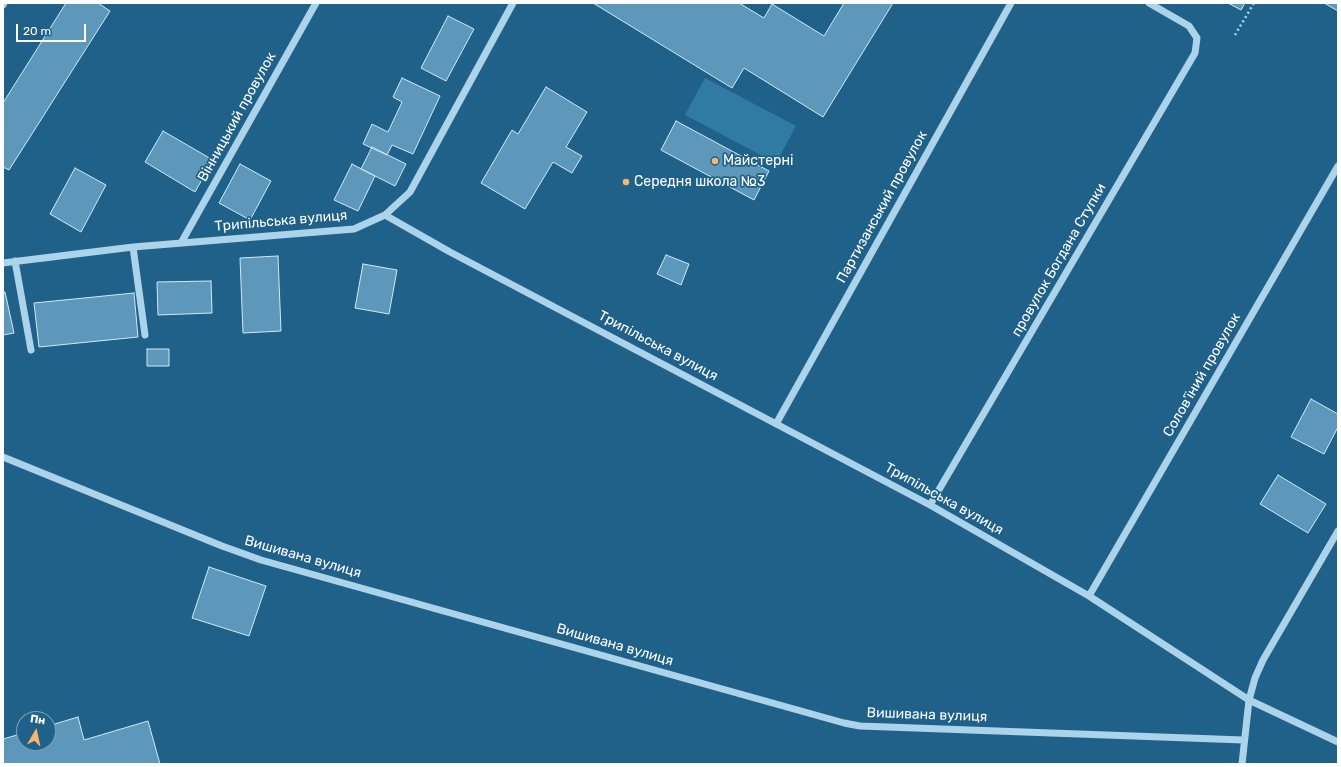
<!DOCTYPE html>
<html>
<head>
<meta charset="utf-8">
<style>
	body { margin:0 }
	#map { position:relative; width:1341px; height:767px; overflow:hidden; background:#206189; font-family:Rubik,sans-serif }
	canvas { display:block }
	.frame { position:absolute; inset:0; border:4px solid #fff; pointer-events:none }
	.north { position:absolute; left:16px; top:711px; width:40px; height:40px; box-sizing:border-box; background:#206189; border:1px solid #79a0b8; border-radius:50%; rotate:9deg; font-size:11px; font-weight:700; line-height:16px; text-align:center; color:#fff }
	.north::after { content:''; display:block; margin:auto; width:14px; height:18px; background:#f8b56b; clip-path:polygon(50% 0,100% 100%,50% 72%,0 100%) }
	.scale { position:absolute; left:16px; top:24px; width:70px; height:18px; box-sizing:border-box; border:2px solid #fff; border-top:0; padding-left:5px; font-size:12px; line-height:14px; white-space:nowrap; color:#fff; -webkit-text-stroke:3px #206189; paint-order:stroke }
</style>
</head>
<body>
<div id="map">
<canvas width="1341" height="767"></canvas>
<div class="frame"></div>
<div class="north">Пн</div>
<div class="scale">20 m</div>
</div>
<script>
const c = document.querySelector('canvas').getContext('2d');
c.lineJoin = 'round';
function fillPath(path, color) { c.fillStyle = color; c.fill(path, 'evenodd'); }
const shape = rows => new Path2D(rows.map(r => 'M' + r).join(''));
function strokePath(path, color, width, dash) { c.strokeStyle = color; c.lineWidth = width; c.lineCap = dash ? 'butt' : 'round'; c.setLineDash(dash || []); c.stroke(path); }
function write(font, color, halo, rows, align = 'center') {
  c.font = font + ' Rubik,sans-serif'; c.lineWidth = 3.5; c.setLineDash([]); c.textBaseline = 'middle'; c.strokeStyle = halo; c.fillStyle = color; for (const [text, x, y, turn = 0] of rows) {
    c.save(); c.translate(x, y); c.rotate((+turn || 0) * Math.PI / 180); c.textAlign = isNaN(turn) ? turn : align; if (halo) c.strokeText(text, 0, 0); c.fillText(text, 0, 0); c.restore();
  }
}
fillPath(shape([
	[705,78,796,126,776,163,685,115]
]), '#307ba4');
const building = shape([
	[66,3,98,3,110,11,9,170,3,167,3,103,66,3],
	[593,3,739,3,764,18,772,4,824,36,844,3,893,3,823,117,744,68,732,88,593,3],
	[1228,3,1245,3,1241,10,1228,3],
	[1324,3,1338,3,1338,11,1324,3],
	[448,16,474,29,446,81,421,68,448,16],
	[402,78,440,96,413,154,392,145,387,155,363,144,372,124,388,132,402,102,393,97,402,78],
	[546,87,587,112,566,147,582,156,572,173,553,162,525,209,481,183,512,130,518,134,546,87],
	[676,121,769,171,754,200,661,150,676,121],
	[163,131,213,160,195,192,145,162,163,131],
	[372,147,406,164,395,186,361,169,372,147],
	[240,164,271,181,250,220,219,203,240,164],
	[352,164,375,176,358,211,334,200,352,164],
	[75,168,106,185,81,232,50,214,75,168],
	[666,255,689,264,681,285,657,274,666,255],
	[278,256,281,331,243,333,240,258,278,256],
	[363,264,397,270,389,314,355,308,363,264],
	[211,281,212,313,158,315,157,282,211,281],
	[3,292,5,292,14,333,3,335,3,292],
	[134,293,138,337,39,347,34,303,134,293],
	[147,349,169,349,169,366,147,366,147,349],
	[1311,399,1338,414,1338,427,1324,454,1291,437,1311,399],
	[1278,475,1326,504,1308,533,1260,504,1278,475],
	[209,567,266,586,249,636,192,618,209,567],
	[78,717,84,740,148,721,160,764,3,764,3,739,24,733,24,743,48,743,48,726,78,717]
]);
fillPath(building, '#5d98ba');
strokePath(building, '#d0e9f8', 1);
strokePath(shape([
	[1235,35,1254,3]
]), '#abd4eb', 2.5, [2, 3]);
strokePath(shape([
	[3,5,4,3],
	[385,215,450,252,930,505,1089,596,1249,700,1338,742],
	[181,243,316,3],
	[133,247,145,335],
	[15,261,31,350],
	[3,263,133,247,354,229,385,215,410,192,513,3],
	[776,424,1011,3],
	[3,457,222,546,261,560,844,723,860,726,1243,740],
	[930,505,1195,53,1197,38,1189,26,1149,3],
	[1089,596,1338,166],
	[1242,764,1249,700,1255,678,1263,660,1338,531]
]), '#abd4eb', 7);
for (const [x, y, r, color] of [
	[715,161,4,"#f8b56b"],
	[626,182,4,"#f8b56b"]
]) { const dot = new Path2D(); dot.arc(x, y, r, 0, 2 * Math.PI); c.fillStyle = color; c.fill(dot); strokePath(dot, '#206189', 1.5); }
write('14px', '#fff', '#206189', [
	["Вінницький провулок",237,117,-61],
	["Партизанський провулок",882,207,-61],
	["Трипільська вулиця",281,221,-5],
	["провулок Богдана Ступки",1059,260,-60],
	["Трипільська вулиця",658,346,28],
	["Солов'їний провулок",1202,375,-60],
	["Трипільська вулиця",944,499,29],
	["Вишивана вулиця",303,557,16],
	["Вишивана вулиця",615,645,16],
	["Вишивана вулиця",927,715,2]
]);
write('14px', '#fff', '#206189', [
	["Майстерні",723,161],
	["Середня школа №3",634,182]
], 'left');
</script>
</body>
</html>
